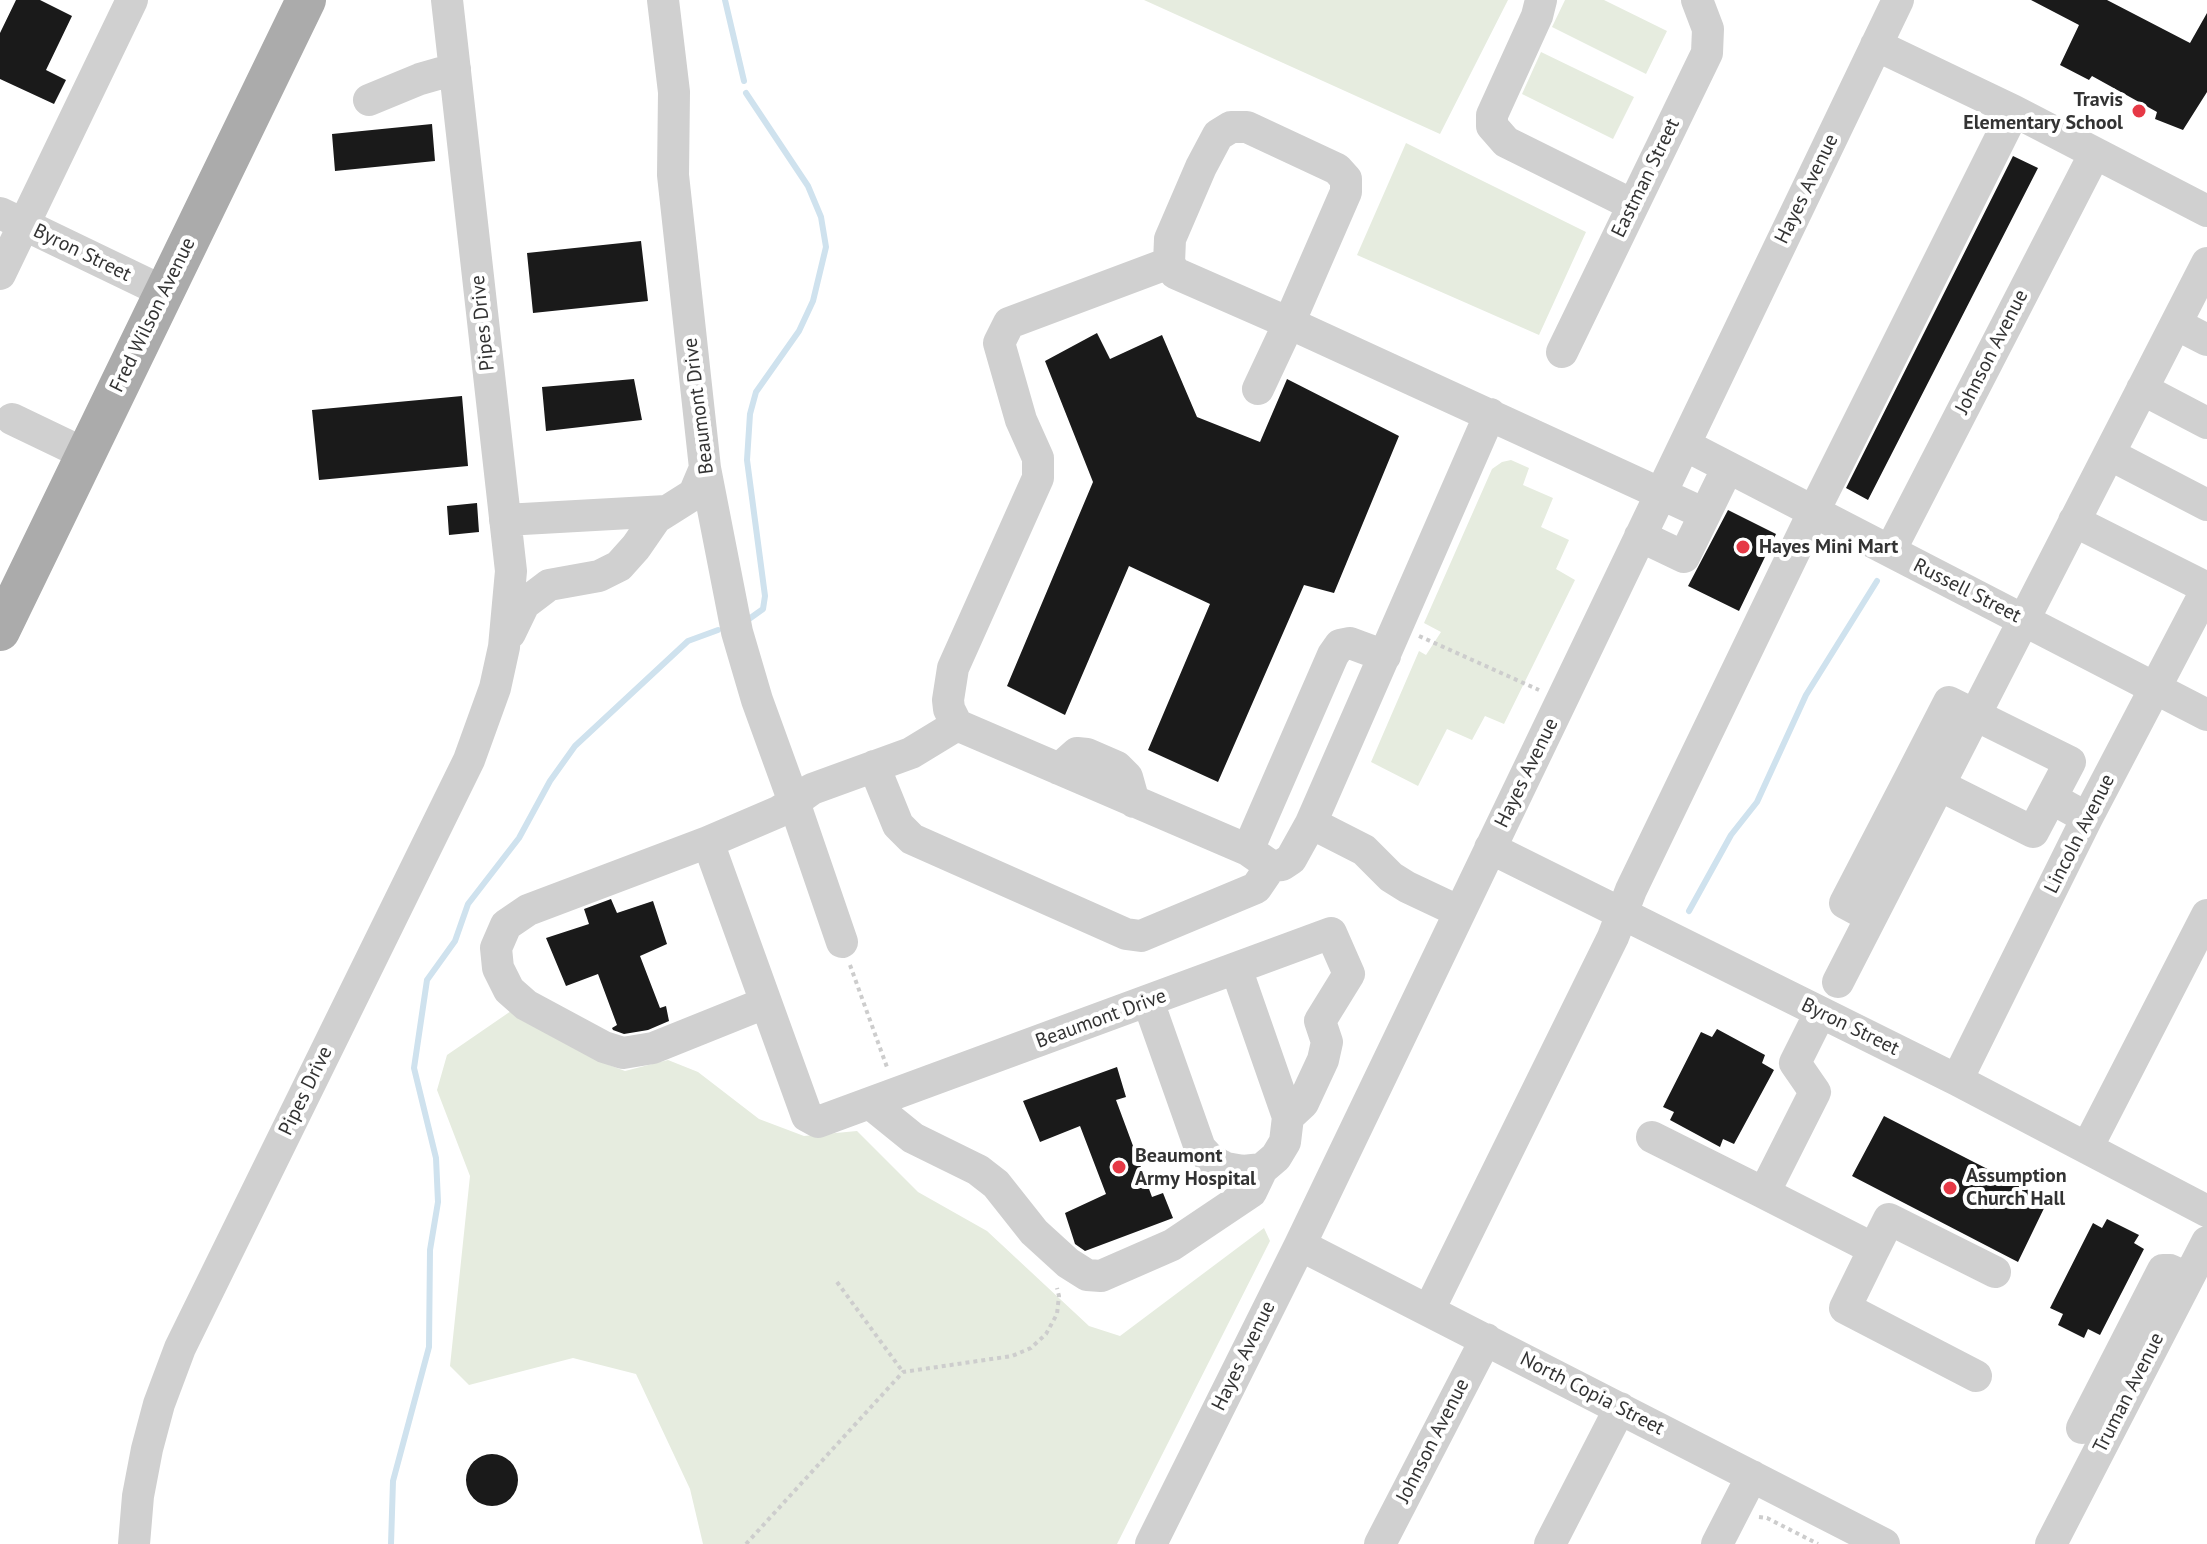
<!DOCTYPE html>
<html>
<head>
<meta charset="utf-8">
<style>
	body { margin:0 }
	canvas { display:block; background:#fff }
</style>
</head>
<body>
<canvas width="2207" height="1544"></canvas>
<script>
const c = document.querySelector('canvas').getContext('2d');
c.lineJoin = 'round';
function fillPath(path, color) { c.fillStyle = color; c.fill(path, 'evenodd'); }
const shape = rows => new Path2D(rows.map(r => 'M' + r).join(''));
function strokePath(path, color, width, dash) { c.strokeStyle = color; c.lineWidth = width; c.lineCap = dash ? 'butt' : 'round'; c.setLineDash(dash || []); c.stroke(path); }
function write(font, color, halo, rows, align = 'center') {
  c.font = font + ' "PT Sans",sans-serif'; c.lineWidth = 8; c.setLineDash([]); c.textBaseline = 'middle'; c.strokeStyle = halo; c.fillStyle = color; for (const [text, x, y, turn = 0] of rows) {
    c.save(); c.translate(x, y); c.rotate((+turn || 0) * Math.PI / 180); c.textAlign = isNaN(turn) ? turn : align; if (halo) c.strokeText(text, 0, 0); c.fillText(text, 0, 0); c.restore();
  }
}
fillPath(shape([
	[1144,0,1508,0,1440,134],
	[1565,0,1604,0,1667,31,1646,74,1552,27],
	[1541,52,1634,97,1613,139,1522,94],
	[1406,143,1586,232,1539,335,1357,255],
	[1511,460,1529,468,1523,485,1553,498,1541,527,1569,540,1556,569,1575,580,1504,724,1485,716,1472,740,1447,729,1418,786,1371,762,1419,651,1426,655,1441,632,1424,623,1492,469,1502,462],
	[511,1011,596,1060,625,1071,668,1060,698,1072,759,1119,804,1136,857,1131,918,1192,987,1231,1089,1326,1120,1336,1264,1228,1270,1241,1117,1544,703,1544,690,1489,636,1374,573,1358,469,1385,450,1366,470,1176,437,1090,447,1055]
]), '#e6ecdf');
strokePath(shape([
	[725,0,744,81],
	[746,93,808,186,821,217,826,247,813,301,799,331,756,392,750,414,747,460,765,596,763,609,749,619],
	[1689,911,1731,835,1757,802,1806,695,1877,581],
	[391,1544,393,1481,429,1347,430,1250,438,1202,436,1158,414,1068,427,980,455,941,468,904,519,838,550,781,575,746,688,641,718,630]
]), '#cfe2ee', 6);
fillPath(shape([
	[16,0,40,0,72,16,46,70,66,80,54,104,0,79,0,33],
	[2031,0,2107,0,2190,43,2207,13,2207,92,2183,130,2155,119,2157,112,2092,76,2089,80,2060,65,2079,25],
	[432,124,435,161,335,171,332,134],
	[2013,156,2038,168,1868,500,1846,488],
	[641,241,648,301,533,313,527,253],
	[1097,333,1110,359,1162,335,1197,417,1260,442,1287,379,1399,436,1334,593,1304,585,1218,782,1148,750,1210,604,1129,566,1065,715,1007,686,1093,482,1045,361],
	[634,379,642,420,546,431,542,387],
	[462,396,468,466,319,480,312,410],
	[477,503,479,532,449,535,447,506],
	[1728,510,1776,534,1739,611,1688,586],
	[611,899,617,913,653,901,667,944,640,956,660,1008,666,1006,669,1021,648,1030,624,1034,613,1030,612,1028,617,1025,598,974,566,986,546,938,589,924,584,909],
	[1717,1029,1765,1055,1762,1063,1774,1070,1734,1144,1723,1139,1720,1147,1670,1120,1674,1112,1663,1107,1701,1032,1712,1037],
	[1117,1067,1126,1097,1116,1100,1152,1197,1163,1193,1173,1218,1085,1251,1075,1244,1065,1213,1106,1194,1080,1126,1040,1142,1023,1101],
	[1884,1116,2048,1200,2018,1262,1852,1176],
	[2107,1219,2139,1235,2134,1243,2144,1249,2100,1335,2088,1329,2084,1338,2058,1325,2063,1314,2050,1308,2093,1223,2102,1228],
	'466 1480a26 26 0 1 1 52 0a26 26 0 1 1-52 0Z'
]), '#1a1a1a');
strokePath(shape([
	[1419,636,1539,690],
	[850,965,888,1070],
	[837,1282,903,1372],
	[1759,1517,1767,1518,1818,1544],
	[746,1544,903,1372,1012,1356,1031,1348,1046,1334,1057,1314,1059,1296,1057,1288]
]), '#cdcdcd', 4, [4, 4]);
strokePath(shape([
	[663,0,674,92,673,175,705,468,737,632,757,700,794,802,778,812,708,842,528,910,506,925,496,948,498,968,509,990,526,1005,604,1047,623,1053,653,1048,765,1003],
	[1541,0,1537,16,1492,115,1492,126,1506,142,1633,205],
	[1876,45,2014,111,2207,211],
	[369,100,420,79,455,69],
	[0,213,164,292],
	[0,274,132,0],
	[2176,324,2207,340],
	[1562,352,1707,53,1708,29,1697,0],
	[1258,389,1289,323,1346,192,1346,179,1337,169,1247,127,1231,127,1218,135,1201,167,1170,239,1169,263,1175,273,1289,323,1705,514],
	[2142,389,2207,423],
	[12,419,85,454],
	[1685,445,2207,715],
	[2109,454,2207,505],
	[505,520,666,511],
	[2074,521,2207,588],
	[1640,536,1684,557,1728,467],
	[1890,551,2095,153],
	[510,633,524,604,549,585,599,576,619,566,636,547,656,518,694,494,705,468],
	[957,725,949,709,948,700,953,668,1038,478,1038,458,1021,420,999,343,1009,323,1169,263],
	[874,766,898,825,912,839,1126,934,1141,936,1256,888,1271,866],
	[1059,769,1077,753,1087,754,1117,767,1127,777,1134,802],
	[2051,798,2033,832,1913,772,1949,702,2070,762,2051,798,2087,818],
	[1311,823,1490,414],
	[708,842,807,1116,818,1122,1331,933,1349,974,1320,1021,1327,1042,1323,1060,1303,1103,1288,1117],
	[1490,848,1957,1080,2207,1211],
	[1248,850,1333,655,1340,645,1350,643,1385,656],
	[1871,917,1845,903,1913,772],
	[842,942,794,802,812,789,911,753,957,725,1248,850,1271,866,1282,865,1291,859,1311,823,1364,850,1391,877,1407,887,1460,912],
	[1838,982,2207,263],
	[1148,1001,1200,1148,1211,1160,1226,1168,1243,1171,1262,1169],
	[1820,1013,1795,1063,1815,1092,1764,1193,1874,1249,1845,1308,1976,1376],
	[1957,1080,2087,818,2207,589],
	[871,1104,913,1138,978,1170,996,1184,1034,1232,1068,1263,1087,1275,1101,1276,1172,1245,1251,1192,1262,1169,1276,1157,1285,1142,1288,1117,1236,968],
	[1652,1137,1764,1193],
	[2087,1148,2207,915],
	[1300,1245,1884,1544],
	[1874,1249,1889,1219,1995,1272],
	[1429,1310,1613,937,1631,890,1814,511,2014,111],
	[2082,1428,2163,1270,2170,1270,2188,1278],
	[134,1544,138,1496,147,1449,159,1404,180,1348,469,760,495,688,504,647,511,571,447,0],
	[1151,1544,1300,1245,1898,0],
	[1380,1544,1486,1339],
	[1550,1544,1620,1408],
	[1717,1544,1752,1476],
	[2051,1544,2207,1242]
]), '#d0d0d0', 32);
strokePath(shape([
	[0,631,306,0]
]), '#ababab', 40);
for (const [x, y, r, color] of [
	[2139,111,8,"#e63946"],
	[1743,547,8,"#e63946"],
	[1119,1167,8,"#e63946"],
	[1950,1188,8,"#e63946"]
]) { const dot = new Path2D(); dot.arc(x, y, r, 0, 2 * Math.PI); c.fillStyle = color; c.fill(dot); strokePath(dot, '#fff', 3); }
write('bold 20px', '#333', '#fff', [
	["Travis",2123,100,"right"],
	["Elementary School",2123,123,"right"],
	["Hayes Mini Mart",1759,547],
	["Beaumont",1135,1156],
	["Army Hospital",1135,1179],
	["Assumption",1966,1176],
	["Church Hall",1966,1199]
], 'left');
write('20px', '#333', '#fff', [
	["Eastman Street",1646,178,-64],
	["Hayes Avenue",1807,189,-64],
	["Byron Street",82,253,26],
	["Fred Wilson Avenue",153,315,-64],
	["Pipes Drive",483,323,-96],
	["Johnson Avenue",1992,352,-63],
	["Beaumont Drive",699,406,-97],
	["Russell Street",1967,591,27],
	["Hayes Avenue",1527,773,-64],
	["Lincoln Avenue",2080,834,-63],
	["Beaumont Drive",1101,1019,-20],
	["Byron Street",1850,1027,26],
	["Pipes Drive",306,1091,-64],
	["Hayes Avenue",1244,1356,-64],
	["Truman Avenue",2129,1393,-63],
	["North Copia Street",1592,1394,27],
	["Johnson Avenue",1433,1441,-63]
]);
</script>
</body>
</html>
